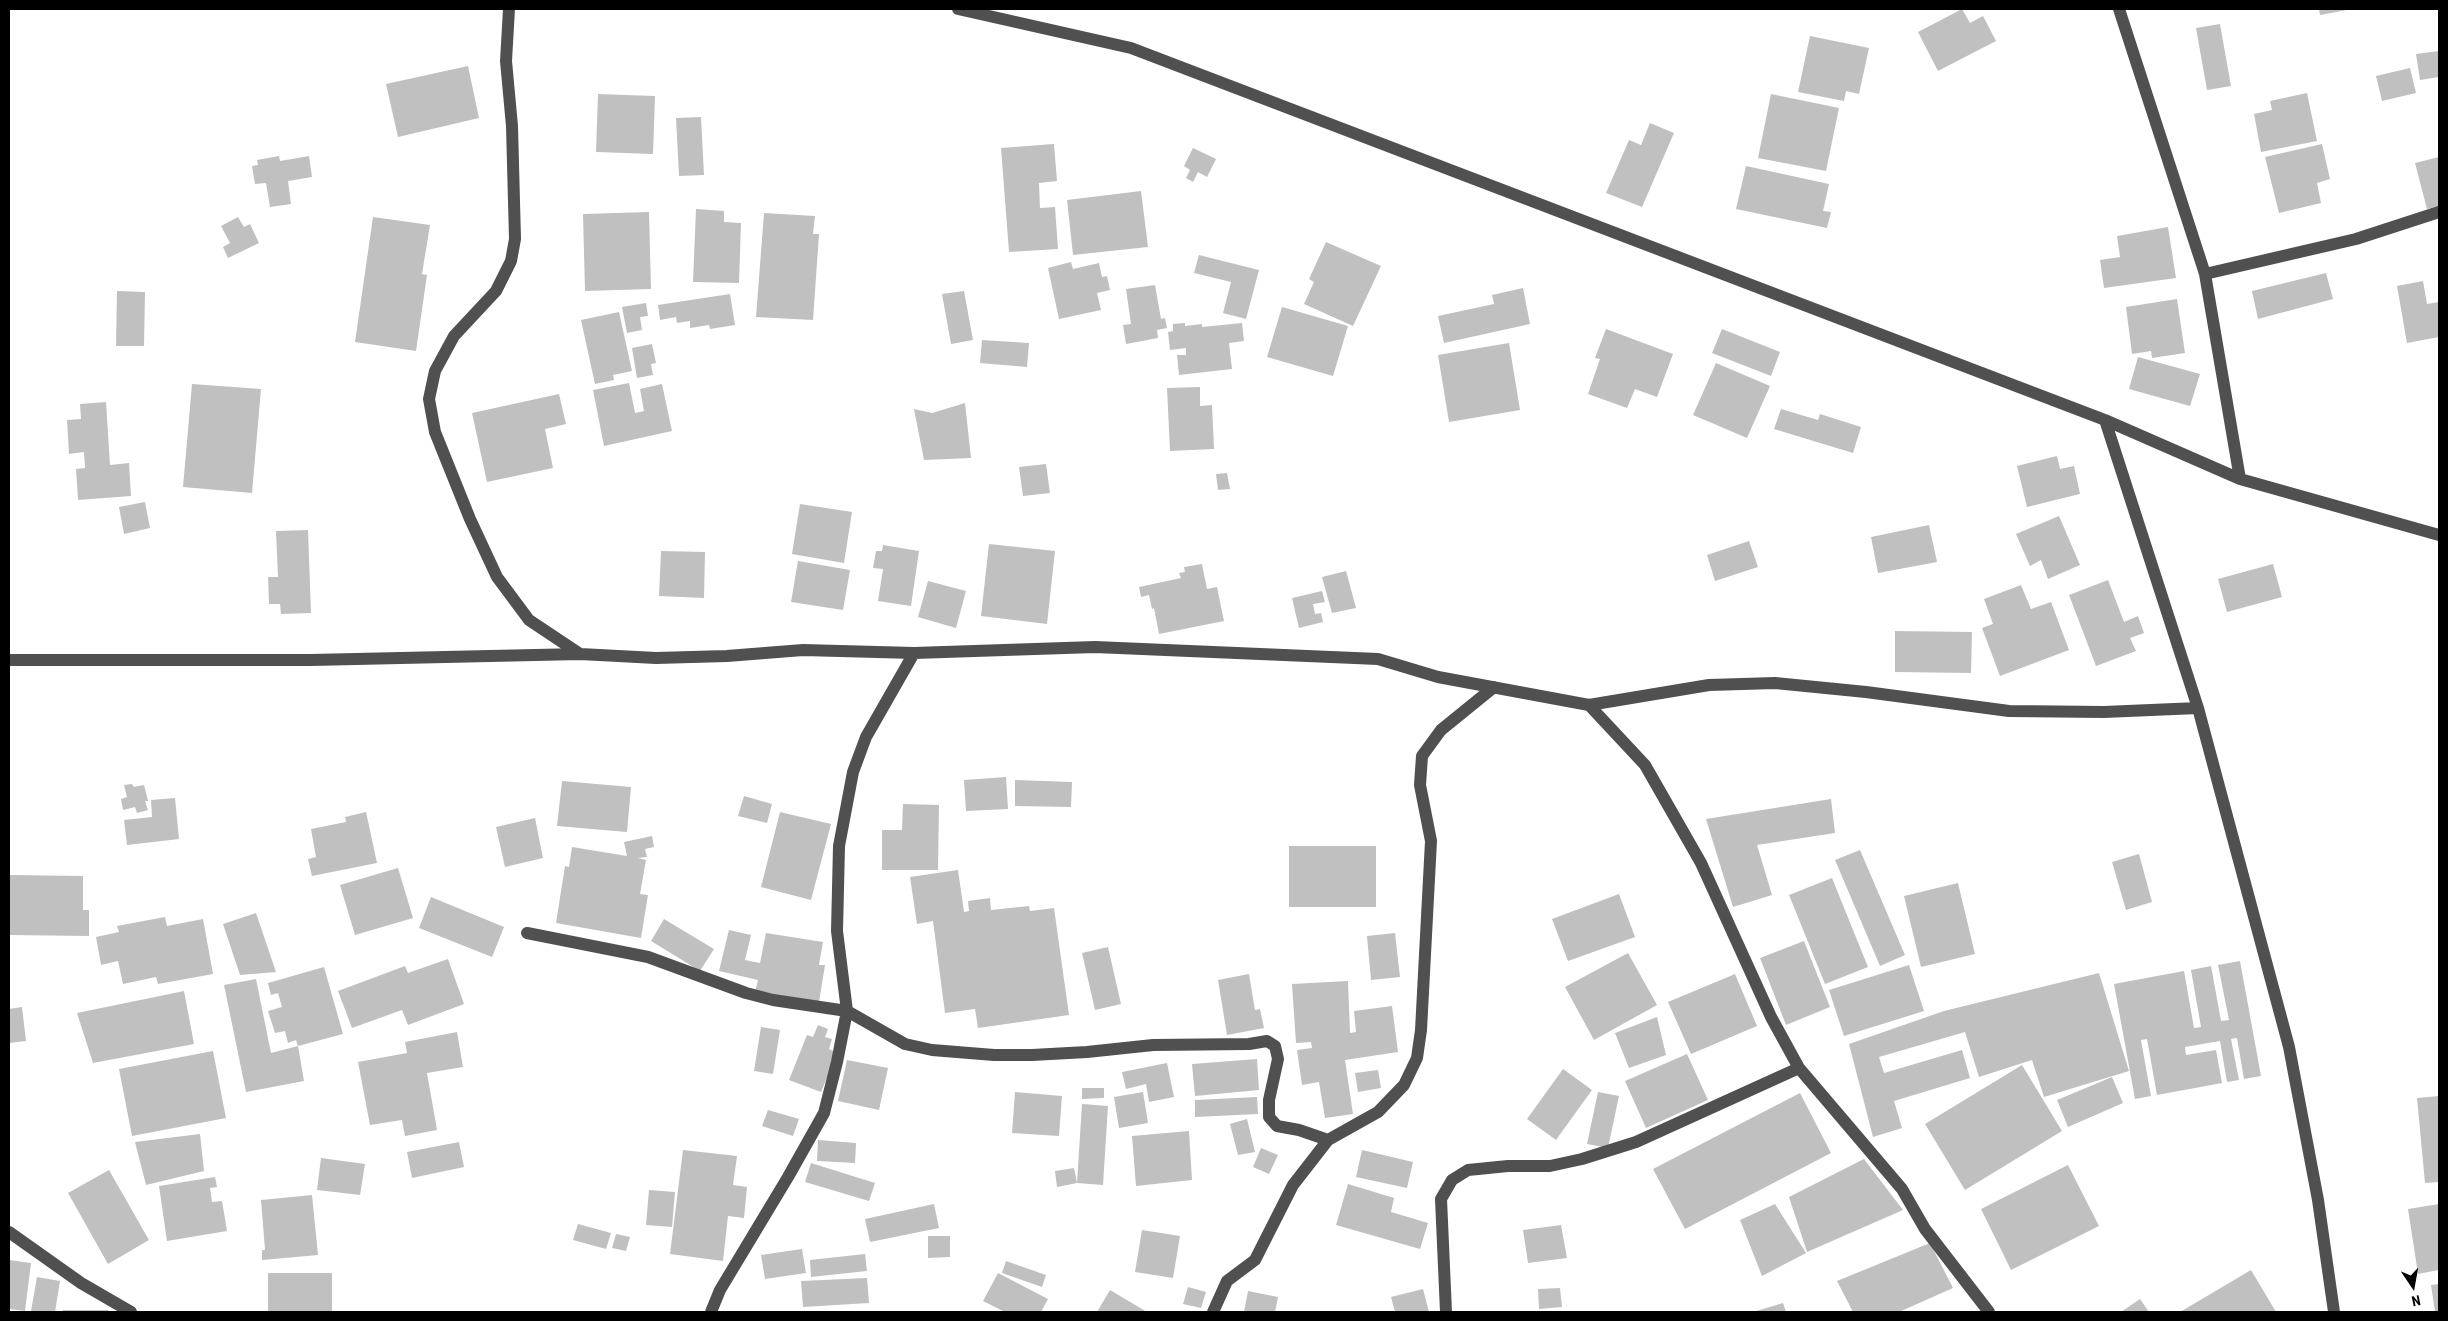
<!DOCTYPE html>
<html>
<head>
<meta charset="utf-8">
<style>
	body { margin:0 }
	#map { position:relative; width:2448px; height:1321px; overflow:hidden; background:#fff; font-family:"Roboto Condensed",sans-serif }
	canvas { display:block }
	.frame { position:absolute; inset:0; border:10px solid #000; pointer-events:none }
	.north { position:absolute; left:2388px; top:1261px; width:50px; height:50px; -webkit-text-stroke:4px #fff; paint-order:stroke; rotate:168deg; font-size:14px; font-weight:700; line-height:20px; text-align:center; color:#000 }
	.north::after { content:''; display:block; margin:auto; width:18px; height:22px; background:#000; clip-path:polygon(50% 0,100% 100%,50% 72%,0 100%) }
</style>
</head>
<body>
<div id="map">
<canvas width="2448" height="1321"></canvas>
<div class="frame"></div>
<div class="north">N</div>
</div>
<script>
const c = document.querySelector('canvas').getContext('2d');
c.lineJoin = 'round';
function fillPath(path, color) { c.fillStyle = color; c.fill(path, 'evenodd'); }
const shape = rows => new Path2D(rows.map(r => 'M' + r).join(''));
function strokePath(path, color, width, dash) { c.strokeStyle = color; c.lineWidth = width; c.lineCap = dash ? 'butt' : 'round'; c.setLineDash(dash || []); c.stroke(path); }
fillPath(shape([
	[1962,9,1970,23,1983,16,1996,41,1938,71,1918,32],
	[2319,9,2347,9,2347,10,2320,15],
	[2220,24,2231,86,2207,90,2196,28],
	[1810,36,1869,48,1859,94,1846,91,1844,101,1798,92],
	[2439,51,2439,77,2420,80,2416,54],
	[468,66,479,118,398,137,386,84],
	[2410,68,2416,93,2382,101,2376,76],
	[2307,93,2317,141,2261,152,2254,114,2272,110,2270,101],
	[598,94,655,96,653,154,596,152],
	[1771,94,1839,108,1826,171,1758,158],
	[701,117,704,175,679,176,676,118],
	[1650,123,1674,133,1642,207,1606,193,1629,140,1641,145],
	[1054,144,1057,181,1039,183,1040,208,1055,207,1058,249,1009,252,1001,148],
	[2322,144,2330,179,2317,183,2321,203,2279,213,2265,157],
	[1193,148,1216,159,1207,177,1198,172,1193,182,1186,178,1190,170,1184,166],
	[279,156,280,161,309,156,312,177,288,181,291,204,270,207,266,183,255,184,252,166,258,165,257,160],
	[2439,157,2439,206,2427,209,2415,163],
	[1746,166,1829,184,1823,211,1831,212,1827,228,1736,209],
	[1141,191,1148,247,1073,255,1067,200],
	[696,209,724,211,724,222,741,223,739,283,693,282],
	[649,212,651,289,585,291,583,214],
	[764,213,815,216,813,234,819,234,813,320,756,317],
	[238,217,244,227,250,224,259,243,228,258,223,247,230,243,221,226],
	[373,217,430,225,422,274,427,275,416,351,355,342],
	[2168,227,2176,278,2104,288,2100,260,2120,257,2117,236],
	[1326,242,1381,266,1353,326,1304,304,1314,282,1309,279],
	[1199,255,1259,270,1246,319,1223,313,1231,282,1194,273],
	[1071,262,1073,269,1099,263,1102,277,1107,276,1110,290,1097,293,1101,310,1059,319,1048,268],
	[2326,273,2333,299,2258,319,2252,291],
	[2423,281,2427,304,2439,302,2439,337,2407,343,2397,286],
	[1155,285,1161,319,1165,318,1167,328,1157,330,1158,338,1126,344,1123,325,1131,324,1126,289],
	[1523,288,1530,324,1444,343,1438,316,1494,304,1492,295],
	[117,291,145,292,144,346,116,346],
	[964,291,973,340,951,344,942,294],
	[730,294,735,325,710,329,709,325,690,328,690,321,677,323,676,317,660,320,658,305],
	[2177,299,2185,353,2152,358,2151,351,2132,354,2126,307],
	[646,303,648,316,640,317,642,330,627,333,622,307],
	[1282,307,1348,326,1333,376,1267,357],
	[619,312,632,371,613,375,614,380,595,384,581,320],
	[1185,323,1185,326,1202,324,1202,327,1242,323,1244,341,1229,343,1232,369,1179,375,1177,355,1186,355,1186,348,1170,350,1168,332,1173,331,1173,324],
	[1606,329,1673,354,1657,397,1635,389,1627,408,1588,394,1600,359,1595,358],
	[1722,329,1780,352,1771,376,1712,353],
	[982,340,1029,343,1027,367,980,363],
	[1509,343,1520,410,1449,422,1438,355],
	[652,344,656,363,651,364,653,375,637,378,632,348],
	[2138,357,2200,374,2190,406,2129,389],
	[1716,363,1770,386,1747,438,1693,415],
	[629,383,635,413,644,411,640,389,662,384,672,431,604,446,593,390],
	[192,384,261,389,252,493,183,487],
	[1200,387,1200,406,1212,405,1214,449,1170,451,1167,388],
	[559,394,566,424,545,429,553,468,487,482,472,413],
	[106,402,110,465,129,463,131,496,78,500,76,469,85,468,84,452,69,454,67,420,81,419,80,404],
	[965,403,971,458,924,460,914,409,932,413],
	[1781,409,1818,420,1820,414,1861,427,1853,453,1774,429],
	[2057,456,2060,469,2074,466,2080,494,2027,507,2017,466],
	[1046,464,1050,493,1023,496,1019,467],
	[1227,473,1230,489,1218,490,1216,474],
	[145,502,150,528,124,534,119,507],
	[800,504,852,512,844,563,792,554],
	[2059,516,2080,565,2048,579,2041,560,2030,566,2016,534],
	[1929,525,1937,562,1878,573,1871,537],
	[308,530,311,613,281,614,280,604,269,604,268,577,278,577,276,531],
	[1749,541,1758,567,1715,581,1707,555],
	[989,544,1055,551,1047,624,981,616],
	[883,545,919,551,911,606,878,601,883,569,873,568,876,551,882,551],
	[661,551,705,552,704,598,659,596],
	[798,561,850,570,843,610,791,602],
	[1202,564,1207,589,1217,587,1224,621,1159,634,1154,608,1152,609,1149,595,1141,597,1139,587,1181,578,1179,573,1185,572,1184,567],
	[2273,564,2282,597,2227,612,2218,579],
	[1346,571,1356,608,1332,613,1322,577],
	[2108,580,2124,622,2138,616,2144,633,2130,638,2136,651,2096,666,2069,595],
	[928,581,966,591,956,628,918,617],
	[2021,585,2031,609,2051,602,2069,650,2000,676,1982,628,1993,624,1984,599],
	[1322,591,1325,602,1313,604,1315,614,1321,613,1323,622,1299,628,1292,598],
	[1895,631,1972,632,1971,673,1895,672],
	[1006,777,1008,809,966,811,964,780],
	[1015,780,1072,782,1071,807,1015,806],
	[562,781,631,787,627,832,557,826],
	[132,784,134,787,144,785,148,801,145,801,148,810,137,813,135,807,123,810,121,799,127,797,124,785],
	[744,796,772,804,767,823,738,816],
	[175,798,179,839,127,845,124,820,152,817,151,800],
	[1831,799,1835,833,1757,845,1772,895,1733,907,1706,819],
	[903,804,939,805,938,870,882,870,882,830,902,830],
	[366,812,377,863,312,876,308,859,316,857,311,829,346,822,345,817],
	[780,812,831,824,811,900,761,887],
	[535,818,543,858,505,867,496,827],
	[652,836,654,847,645,849,647,857,638,858,646,860,640,894,648,895,641,938,556,923,565,866,569,867,572,847,627,856,624,842],
	[1289,846,1376,846,1376,907,1289,907],
	[1860,850,1905,955,1880,966,1835,860],
	[2139,854,2152,902,2126,910,2112,862],
	[398,868,413,918,355,935,340,885],
	[958,870,964,912,969,911,968,901,990,898,991,910,1029,906,1030,911,1054,908,1069,1015,978,1028,975,1009,945,1013,933,921,917,924,910,877],
	[9,875,83,876,83,910,89,910,89,936,9,935],
	[1832,878,1868,967,1825,984,1789,895],
	[1958,883,1975,954,1921,967,1904,896],
	[1619,894,1635,937,1568,961,1552,919],
	[431,897,504,927,492,957,419,928],
	[256,913,276,972,240,975,223,924],
	[165,917,167,926,203,919,213,974,158,984,156,977,123,984,118,961,101,965,96,937,119,932,117,926],
	[664,919,714,949,700,971,651,941],
	[729,930,751,935,745,960,760,963,766,933,823,942,819,965,825,965,819,1002,755,992,758,980,719,971],
	[1395,933,1400,977,1371,980,1367,936],
	[1804,941,1830,1007,1786,1025,1760,958],
	[1108,947,1121,1004,1095,1010,1082,953],
	[1628,953,1657,1005,1594,1040,1565,987],
	[448,959,464,1004,408,1025,402,1010,352,1028,338,991,405,966,408,973],
	[2240,961,2261,1076,2244,1079,2237,1038,2231,1039,2239,1080,2227,1082,2220,1041,2185,1047,2186,1055,2216,1050,2222,1083,2157,1095,2147,1039,2141,1040,2151,1096,2135,1099,2114,984,2184,971,2194,1028,2201,1027,2191,970,2211,966,2221,1021,2229,1020,2218,965],
	[1909,965,1924,1011,1844,1036,1829,990],
	[324,967,343,1034,298,1046,304,1081,246,1092,224,985,256,979,271,1053,298,1046,296,1040,288,1043,285,1031,275,1033,268,1011,282,1007,278,993,271,995,268,983],
	[2099,973,2129,1071,2044,1097,2032,1060,1979,1077,1965,1032,1879,1057,1884,1073,1962,1050,1970,1078,1894,1101,1902,1128,1873,1137,1849,1044,1944,1011],
	[1249,974,1255,1010,1260,1009,1264,1028,1227,1035,1218,980],
	[1735,974,1757,1026,1691,1054,1668,1002],
	[1348,981,1350,1033,1356,1032,1354,1011,1392,1006,1398,1052,1345,1060,1353,1114,1325,1118,1319,1082,1302,1085,1297,1050,1312,1048,1311,1042,1296,1043,1292,984],
	[184,991,194,1044,93,1063,77,1013],
	[22,1007,26,1041,9,1043,9,1009],
	[1657,1017,1666,1055,1629,1068,1615,1033],
	[818,1025,828,1029,825,1037,832,1039,829,1049,837,1053,821,1092,789,1080,807,1035,813,1037],
	[761,1027,780,1030,773,1074,754,1071],
	[457,1032,463,1067,427,1073,437,1130,405,1136,402,1120,370,1125,358,1062,407,1053,405,1042],
	[213,1051,226,1118,132,1136,119,1069],
	[1687,1054,1708,1100,1646,1128,1625,1081],
	[1257,1059,1259,1090,1195,1096,1192,1064],
	[847,1060,888,1068,879,1110,838,1101],
	[1167,1063,1174,1097,1149,1102,1146,1084,1126,1089,1122,1072],
	[2022,1065,2062,1131,1965,1190,1925,1124],
	[1563,1069,1592,1090,1556,1140,1527,1119],
	[1378,1070,1381,1088,1358,1092,1355,1073],
	[2112,1077,2123,1103,2068,1127,2057,1100],
	[1082,1088,1104,1088,1104,1098,1082,1099],
	[1015,1092,1062,1096,1059,1136,1012,1133],
	[1143,1092,1148,1123,1119,1128,1114,1097],
	[1598,1092,1619,1096,1608,1148,1587,1144],
	[1800,1093,1831,1153,1685,1229,1653,1169],
	[2439,1096,2439,1182,2425,1183,2417,1098],
	[1257,1097,1258,1114,1195,1117,1195,1100],
	[1082,1104,1108,1106,1103,1185,1077,1183],
	[768,1110,799,1119,793,1136,762,1126],
	[1247,1119,1255,1152,1238,1155,1230,1124],
	[1189,1131,1192,1180,1136,1186,1132,1136],
	[200,1134,204,1171,146,1185,135,1142],
	[818,1140,856,1143,855,1163,817,1161],
	[459,1142,464,1167,412,1178,407,1152],
	[1261,1148,1278,1155,1269,1174,1253,1167],
	[683,1150,737,1156,733,1185,747,1187,744,1218,728,1216,723,1261,670,1254],
	[1362,1150,1413,1162,1407,1188,1356,1177],
	[321,1158,365,1164,360,1195,317,1190],
	[1864,1159,1903,1210,1807,1252,1789,1197],
	[811,1163,875,1183,869,1201,805,1182],
	[2068,1165,2099,1226,2011,1270,1981,1209],
	[1074,1168,1077,1183,1057,1187,1055,1171],
	[109,1170,149,1240,108,1264,68,1193],
	[215,1177,217,1187,210,1188,212,1202,222,1201,227,1231,167,1241,159,1186],
	[1348,1184,1394,1198,1391,1212,1428,1223,1420,1249,1336,1225],
	[649,1190,675,1192,672,1227,646,1225],
	[312,1195,318,1255,262,1260,262,1250,265,1250,261,1200],
	[934,1204,939,1228,870,1242,865,1219],
	[1775,1204,1806,1253,1762,1276,1740,1220],
	[2439,1204,2439,1270,2418,1274,2408,1209],
	[578,1224,611,1233,606,1249,573,1240],
	[1561,1225,1567,1258,1528,1263,1523,1230],
	[1142,1230,1180,1236,1173,1278,1135,1272],
	[616,1234,630,1237,626,1251,612,1248],
	[928,1236,950,1236,950,1257,928,1258],
	[1930,1243,1953,1288,1899,1312,1853,1312,1837,1281],
	[802,1249,806,1273,765,1279,761,1255],
	[865,1254,867,1271,811,1277,810,1260],
	[9,1260,31,1263,25,1311,9,1309],
	[1006,1261,1046,1275,1042,1287,1002,1273],
	[2251,1270,2276,1312,2180,1312],
	[268,1273,332,1273,332,1312,268,1312],
	[998,1273,1048,1299,1041,1312,1005,1312,983,1301],
	[37,1277,60,1281,55,1312,31,1311],
	[867,1278,869,1303,803,1307,801,1281],
	[2439,1284,2439,1312,2435,1312,2431,1285],
	[1188,1287,1206,1292,1201,1308,1183,1304],
	[1560,1288,1562,1307,1539,1309,1538,1289],
	[1423,1289,1429,1312,1395,1312,1391,1297],
	[1110,1290,1147,1312,1097,1312],
	[1248,1291,1278,1297,1275,1312,1244,1312],
	[2140,1299,2149,1312,2121,1312],
	[1783,1303,1786,1312,1753,1312],
	[63,1310,108,1310,108,1312,63,1312]
]), '#c0c0c0');
strokePath(shape([
	[509,9,506,61,512,126,515,239,511,261,496,291,454,336,435,371,429,399,435,432,470,519,497,577,529,620,580,654],
	[958,9,1131,48,2105,420,2240,479,2439,535],
	[2119,9,2205,274,2240,479],
	[2205,274,2356,239,2439,212],
	[2105,420,2198,708,2289,1047,2318,1200,2334,1312],
	[9,660,311,660,580,654,656,658,727,656,803,650,914,653,1095,647,1378,659,1438,677,1589,705,1709,685,1775,683,1866,692,2009,711,2104,712,2198,708],
	[1589,705,1645,765,1701,863,1771,1017,1799,1068,1902,1189,1925,1229,1989,1312],
	[527,933,648,957,746,993,773,1000,847,1011,905,1044,932,1050,994,1055,1032,1055,1087,1052,1153,1045,1249,1044,1267,1041,1275,1046,1278,1059,1269,1100,1269,1117,1277,1126,1299,1130,1328,1140],
	[9,1232,81,1283,131,1312],
	[711,1312,720,1290,788,1177,824,1113,837,1062,847,1011,837,931,839,846,853,772,866,737,914,653],
	[1213,1312,1227,1281,1255,1260,1293,1185,1328,1140,1378,1112,1404,1085,1417,1058,1421,1030,1431,841,1420,785,1422,756,1441,730,1494,687],
	[1446,1312,1441,1199,1452,1180,1468,1170,1508,1166,1550,1166,1582,1159,1636,1142,1799,1068]
]), '#505050', 12);
</script>
</body>
</html>
